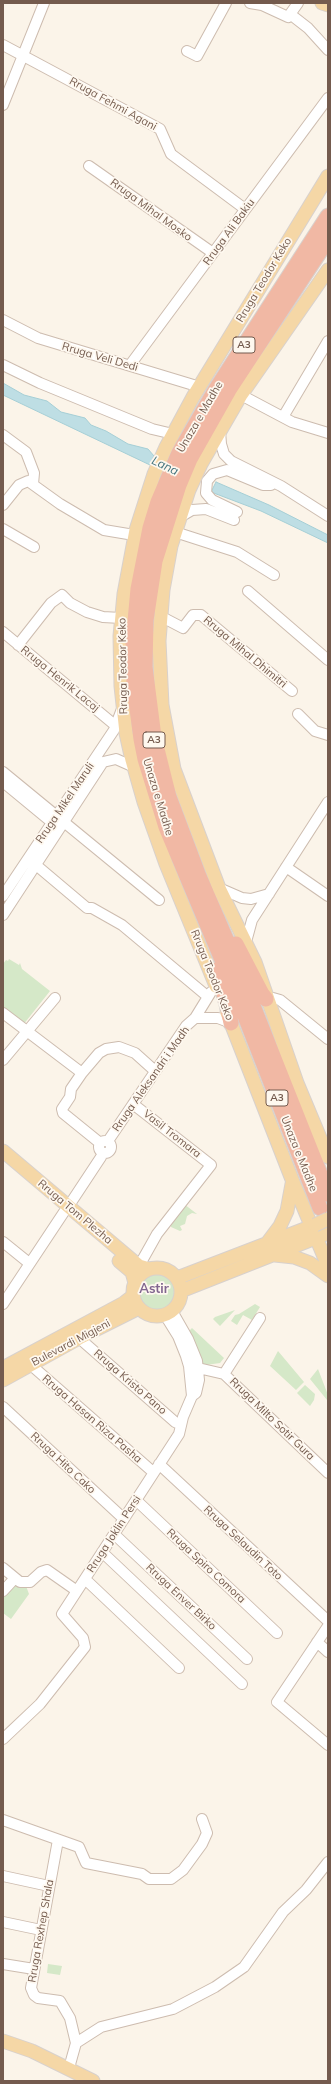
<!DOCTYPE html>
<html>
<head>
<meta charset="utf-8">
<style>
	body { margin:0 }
	#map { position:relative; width:331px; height:2084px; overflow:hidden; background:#fbf4e9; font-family:Mulish,sans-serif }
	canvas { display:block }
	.frame { position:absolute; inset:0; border:4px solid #745b4e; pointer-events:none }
</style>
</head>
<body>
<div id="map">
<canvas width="331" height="2084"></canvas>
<div class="frame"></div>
</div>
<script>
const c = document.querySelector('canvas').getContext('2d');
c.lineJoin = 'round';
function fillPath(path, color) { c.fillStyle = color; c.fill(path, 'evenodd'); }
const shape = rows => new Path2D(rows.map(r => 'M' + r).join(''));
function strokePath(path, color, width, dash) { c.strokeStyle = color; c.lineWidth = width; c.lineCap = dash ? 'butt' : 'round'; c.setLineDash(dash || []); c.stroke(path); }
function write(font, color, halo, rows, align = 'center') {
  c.font = font + ' Mulish,sans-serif'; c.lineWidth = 3.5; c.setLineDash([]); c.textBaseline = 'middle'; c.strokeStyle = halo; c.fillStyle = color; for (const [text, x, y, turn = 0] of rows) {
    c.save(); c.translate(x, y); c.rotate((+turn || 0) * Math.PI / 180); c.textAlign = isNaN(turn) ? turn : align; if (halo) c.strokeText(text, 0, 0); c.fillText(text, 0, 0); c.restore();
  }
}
fillPath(shape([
	[9,959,19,965,20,963,22,969,50,991,23,1025,3,1010,3,964,6,960,8,961],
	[184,1204,197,1214,192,1213,187,1216,185,1224,180,1226,182,1230,180,1231,171,1227,170,1224],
	'137 1292a20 20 0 1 1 40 0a20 20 0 1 1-40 0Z',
	[255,1304,260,1307,252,1320,243,1315,237,1325,231,1321,235,1315,239,1314],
	[235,1310,220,1326,213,1319,215,1317],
	[192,1328,224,1358,220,1363,206,1365,201,1364,189,1331],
	[278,1351,304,1382,296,1390,270,1366],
	[318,1369,328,1395,327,1400,310,1379],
	[305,1385,315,1394,314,1400,310,1406,297,1393],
	[15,1585,26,1586,29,1594,11,1619,3,1613,3,1598],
	[48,1964,62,1966,60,1975,47,1973]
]), '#d5e8c8');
const water = shape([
	[3,383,24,395,47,401,61,412,85,418,91,425,106,431,128,444,148,449,154,456,150,465,3,395,3,383],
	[216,482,269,505,328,535,328,543,261,511,211,492,216,482]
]);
fillPath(water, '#bedee4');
strokePath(water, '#a5ced5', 1);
const minor = shape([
	[250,3,262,5,288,17,298,3],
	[290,14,308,28,328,50],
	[3,45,160,129,171,154,245,209],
	[187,51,197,56,226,3],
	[3,105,44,3],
	[89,166,213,253],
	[3,320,38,338,200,387],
	[3,365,40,383,152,429,173,434],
	[130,365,328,98],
	[241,395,292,422,328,433],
	[283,417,328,341],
	[220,431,221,444,224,454,231,461,281,486,328,516],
	[3,435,26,452,34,473,33,484],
	[3,505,19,485,28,481,60,504,104,530,134,535],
	[237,512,212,500,206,493,207,481,213,474,227,470,263,485,271,485],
	[180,517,192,510,206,509,234,520],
	[3,529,34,547],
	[175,532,237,552,274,575],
	[248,591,328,660],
	[160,616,183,628,193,615,201,615,292,691],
	[3,632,116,726],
	[18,645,51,603,62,595,70,603,87,612,103,617,121,618],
	[298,714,315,731,328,735],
	[3,772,159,900],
	[3,782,55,825],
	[36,865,87,908,92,908,122,925,207,996],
	[286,867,328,896],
	[219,888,242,898,251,899,269,894],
	[3,896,114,730,122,709],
	[3,915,103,762,116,759,134,767],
	[246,942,252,920,328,802],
	[266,999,273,998,280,1000,328,1039],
	[3,1013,82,1073],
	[195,1018,218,1018,231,1023],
	[3,1060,55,998],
	[133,1104,211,1165,157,1234,139,1266],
	'99 1147a6 6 0 1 1 12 0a6 6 0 1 1-12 0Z',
	[108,1141,186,1026,195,1018,211,992],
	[100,1143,63,1113,62,1109,70,1097,71,1089,82,1073,99,1053,106,1049,119,1047,135,1053,155,1071],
	[68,1207,101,1157],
	[3,1242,29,1263],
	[3,1304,64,1212],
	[165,1315,178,1336,186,1356,189,1366,192,1396],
	[79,1338,175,1422,181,1425],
	[31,1365,153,1472],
	[190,1369,198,1368,224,1374,328,1473],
	[224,1374,260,1318],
	[3,1407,124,1519],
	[159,1464,328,1621],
	[136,1500,277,1633],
	[114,1534,247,1659],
	[102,1552,242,1684],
	[3,1568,20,1582,30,1582,41,1572,47,1570,77,1591],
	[85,1579,179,1668],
	[3,1591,15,1578],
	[328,1626,277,1702,328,1745],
	[317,1642,328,1652],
	[3,1739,40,1704,85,1647,83,1638,62,1614,179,1434,183,1417,192,1396,196,1393,199,1380,197,1361,188,1339,172,1311],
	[3,1820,79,1847,86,1863,142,1874,149,1879,171,1879,183,1870,202,1844,207,1833,202,1819],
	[58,1840,31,1988,34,1995,38,1998,60,2001,70,2018,76,2043,69,2068],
	[3,1876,49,1886],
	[3,1922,41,1930],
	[3,1964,34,1969],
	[76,2043,101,2027,173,2009,215,1987,244,1967,283,1912,306,1890,328,1862]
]);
const major = shape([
	[322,3,328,5],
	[328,270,241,395,201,464,189,490,171,546,163,590,159,641,162,705,174,769,219,888,255,962,297,1083,328,1157],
	[216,986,166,864,144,802,132,760,126,733,121,686,120,636,124,594,136,530,154,474,166,447,193,397,328,176],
	[227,1013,293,1182,328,1266],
	[3,1151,139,1266,149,1269],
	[268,1242,280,1226,287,1211,292,1184],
	[275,1255,294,1257,310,1263,328,1276],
	[119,1261,132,1272,135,1283],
	'133 1292a24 24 0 1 1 48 0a24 24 0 1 1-48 0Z',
	[177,1278,315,1225],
	[181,1291,328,1233],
	[3,1368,124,1303,133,1296],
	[3,1380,79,1338,139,1308],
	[3,2041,32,2051,93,2081]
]);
const highway = shape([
	[328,239,229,390,190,459,179,485,155,561,146,620,145,667,154,737,169,797,198,874,232,953,328,1194],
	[236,944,262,994,266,999],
	[217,970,227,1004,231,1023],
	[320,1208,234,988,166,827,145,759,141,739,134,686,133,643,138,589,150,528,158,502,179,453,216,389,328,216]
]);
strokePath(minor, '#cdbcaf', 12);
strokePath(major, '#d8d1cd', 15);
strokePath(highway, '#d8d1cd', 17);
strokePath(minor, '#fff', 10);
strokePath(major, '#f5d7a6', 13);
strokePath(highway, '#f1b8a4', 15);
const majorBridge = shape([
	[315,1225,328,1219]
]);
strokePath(majorBridge, '#d8d1cd', 15, []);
strokePath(majorBridge, '#f5d7a6', 13);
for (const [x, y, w] of [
	[244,345,22],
	[154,740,22],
	[277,1098,22]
]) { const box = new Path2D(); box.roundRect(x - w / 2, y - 8, w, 16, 3); c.fillStyle = '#fef8ef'; c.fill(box); strokePath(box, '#745b4e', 1); }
write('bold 10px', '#745b4e', null, [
	["A3",244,345],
	["A3",154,740],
	["A3",277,1098]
]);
write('11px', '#745b4e', '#fef8ef', [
	["Rruga Fehmi Agani",113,104,29],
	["Rruga Mihal Mosko",151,210,36],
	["Rruga Ali Bakiu",229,232,-54],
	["Rruga Teodor Keko",264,280,-59],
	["Rruga Veli Dedi",100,357,16],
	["Unaza e Madhe",200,417,-60],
	["Rruga Mihal Dhimitri",245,652,40],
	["Rruga Teodor Keko",123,666,-91],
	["Rruga Henrik Lacaj",60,679,39],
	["Unaza e Madhe",158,797,73],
	["Rruga Mikel Maruli",65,803,-56],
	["Rruga Teodor Keko",212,975,68],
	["Rruga Aleksandri i Madh",151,1079,-55],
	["Vasil Tromara",172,1134,38],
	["Unaza e Madhe",299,1154,68],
	["Rruga Tom Plezha",75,1212,40],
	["Bulevardi Migjeni",71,1343,-28],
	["Rruga Kristo Pano",130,1382,41],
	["Rruga Hasan Riza Pasha",92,1419,41],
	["Rruga Milto Sotir Gura",272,1419,44],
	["Rruga Hito Cako",63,1463,43],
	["Rruga Joklin Persi",114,1534,-57],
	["Rruga Selaudin Toto",243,1543,43],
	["Rruga Spiro Comora",206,1566,43],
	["Rruga Enver Birko",181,1597,43],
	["Rruga Rexhep Shala",41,1931,-80]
]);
write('italic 12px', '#46757f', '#fef8ef', [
	["Lana",165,466,25]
]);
write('bold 13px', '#81668f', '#fef8ef', [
	["Astir",154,1289]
]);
</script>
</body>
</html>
